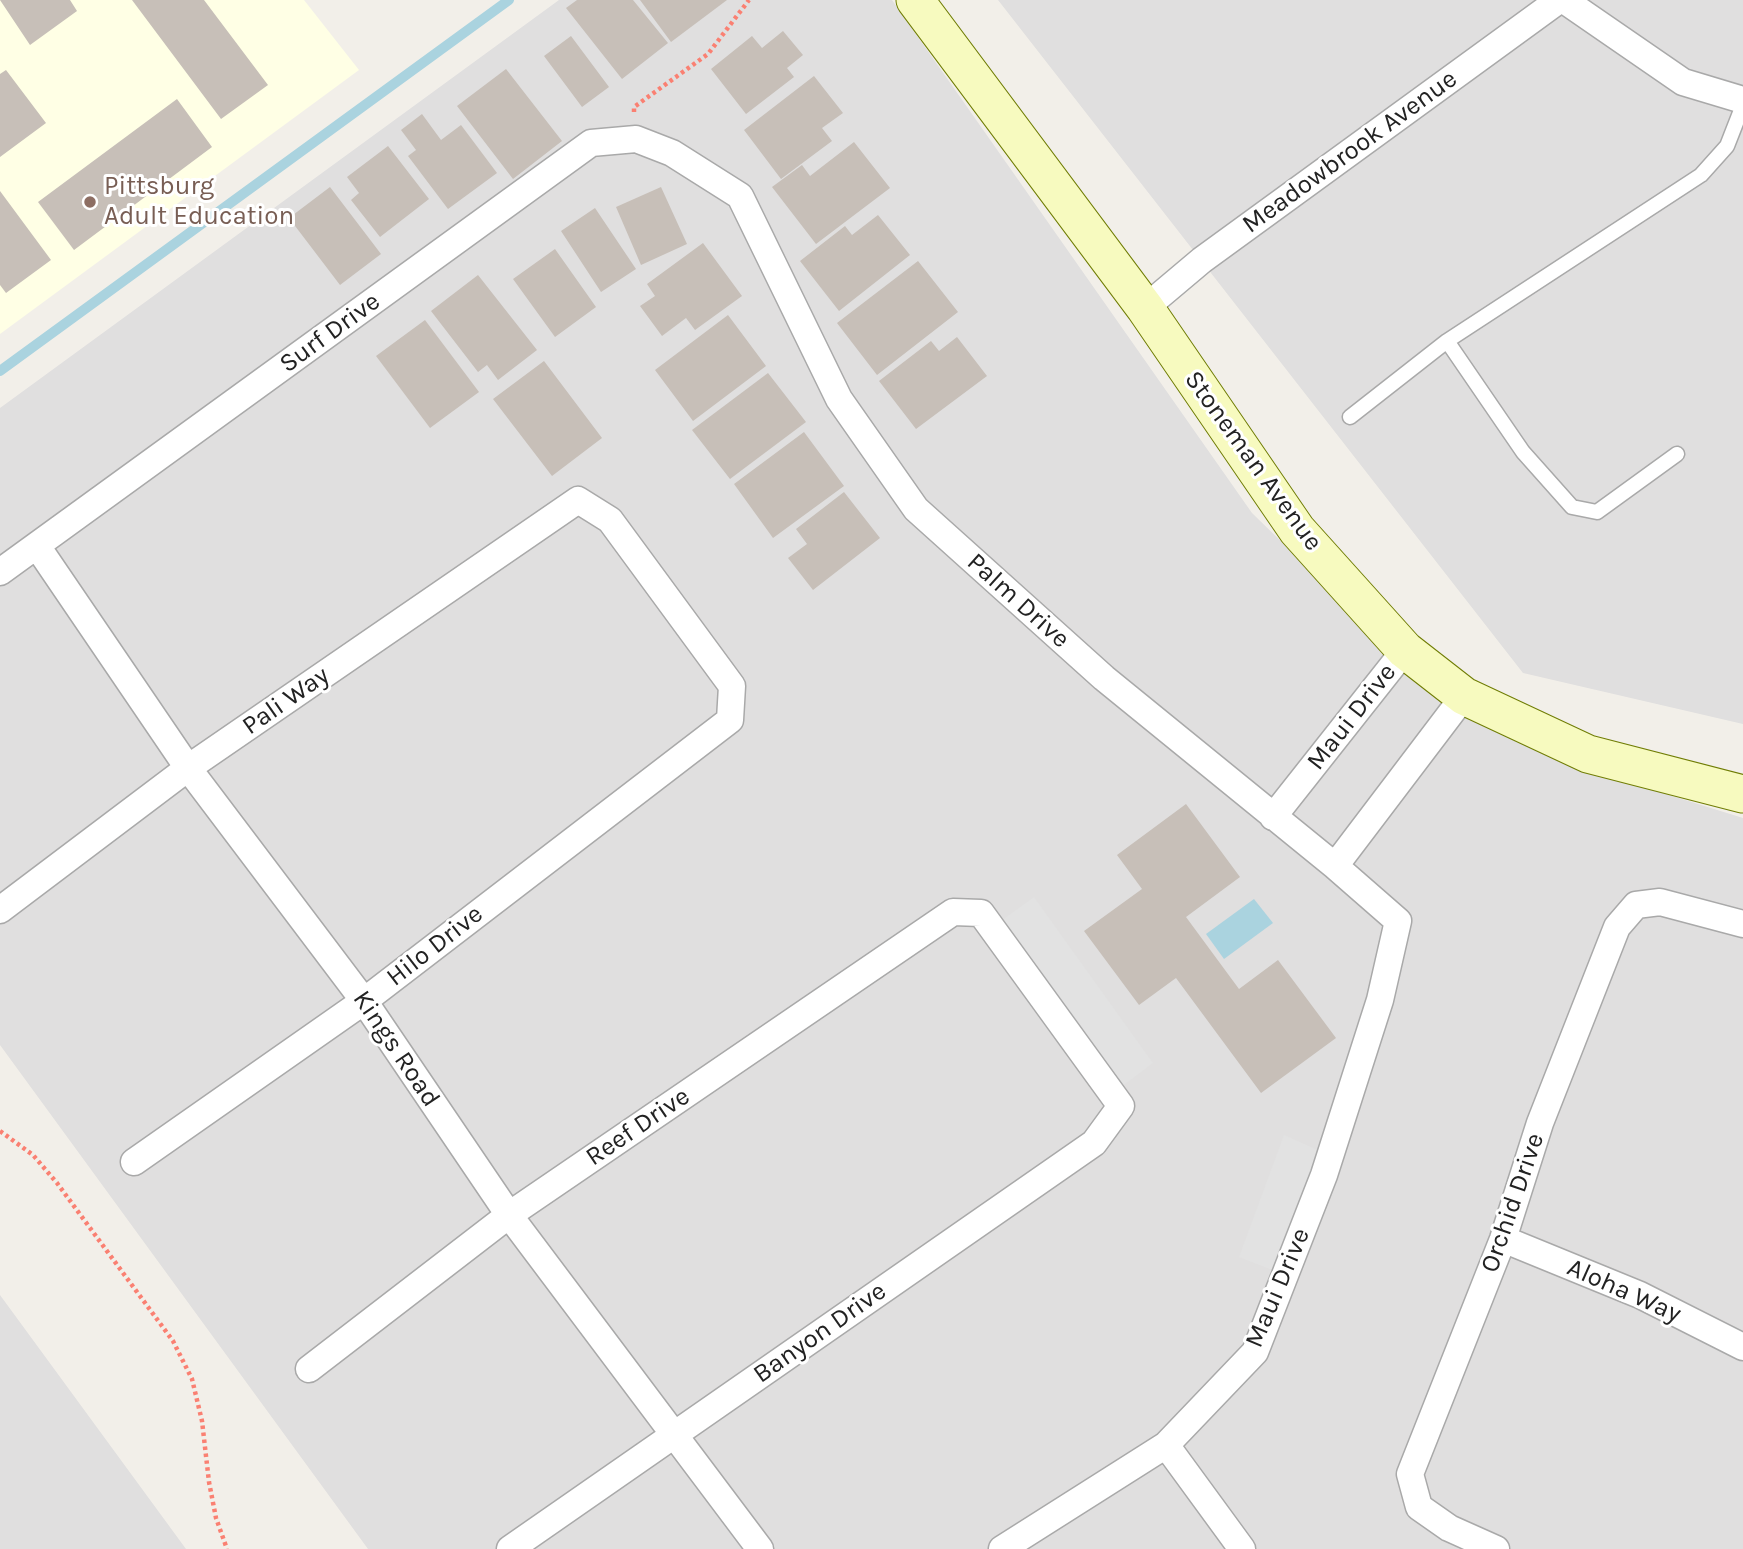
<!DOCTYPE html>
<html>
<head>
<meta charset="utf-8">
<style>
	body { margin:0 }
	canvas { display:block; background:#f2efe9 }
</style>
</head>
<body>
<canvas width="1743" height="1549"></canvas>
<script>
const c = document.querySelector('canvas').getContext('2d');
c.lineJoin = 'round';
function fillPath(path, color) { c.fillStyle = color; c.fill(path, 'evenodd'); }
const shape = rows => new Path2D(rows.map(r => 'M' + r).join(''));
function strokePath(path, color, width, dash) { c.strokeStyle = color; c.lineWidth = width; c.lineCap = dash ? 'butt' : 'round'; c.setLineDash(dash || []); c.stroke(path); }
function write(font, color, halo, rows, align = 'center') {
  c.font = font + ' Karla,sans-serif'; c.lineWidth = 6; c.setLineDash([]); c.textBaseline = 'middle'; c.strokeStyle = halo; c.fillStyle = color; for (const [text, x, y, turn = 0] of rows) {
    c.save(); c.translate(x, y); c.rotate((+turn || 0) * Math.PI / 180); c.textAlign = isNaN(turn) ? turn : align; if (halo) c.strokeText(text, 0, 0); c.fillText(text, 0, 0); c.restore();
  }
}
fillPath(shape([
	[559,0,892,0,1252,513,1454,710,1669,795,1743,818,1743,1549,368,1549,0,1045,0,408],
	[998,0,1743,0,1743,724,1523,673],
	[0,1295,186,1549,0,1549]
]), '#e0dfdf');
fillPath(shape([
	[0,0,304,0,359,70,0,334]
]), '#ffffe5');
fillPath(shape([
	[1034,897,1153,1063,1108,1097,987,931],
	[1284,1135,1333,1157,1288,1276,1239,1257]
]), '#e2e2e2');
fillPath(shape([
	[1254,899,1273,923,1224,959,1206,934]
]), '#aad3df');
strokePath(shape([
	[0,371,509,0]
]), '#aad3df', 10);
fillPath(shape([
	[0,0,70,0,77,11,30,45],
	[132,0,204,0,268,85,221,119],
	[577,0,633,0,668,43,622,79,566,8],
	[640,0,727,0,671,42],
	[783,31,803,55,787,68,794,77,746,114,711,69,752,36,762,48],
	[571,36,609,87,582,107,544,56],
	[506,69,562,141,513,179,457,106],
	[6,70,46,123,0,157,0,74],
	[814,76,843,113,822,128,832,141,781,179,744,130],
	[177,99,212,147,74,250,38,202],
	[422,114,441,140,461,125,497,173,448,209,408,156,416,150,401,130],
	[854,142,890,188,816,244,772,187,802,165,810,176],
	[388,146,429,199,380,237,351,200,359,193,347,177],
	[330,187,381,254,340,285,289,218],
	[661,187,687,244,641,265,616,207],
	[0,191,51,260,6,293,0,285],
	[595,208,636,269,601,292,561,231],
	[878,215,910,255,839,311,800,261,845,226,852,235],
	[703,243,742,296,695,330,686,318,662,336,640,306,655,296,647,284],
	[555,249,596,307,555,337,513,279],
	[918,261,958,312,877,375,837,323],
	[478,275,537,350,498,380,487,365,478,372,431,311],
	[728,315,766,366,693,421,655,370],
	[425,320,479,392,430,428,376,356],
	[957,337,987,376,916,429,879,381,931,341,939,351],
	[544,361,602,438,552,476,493,399],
	[768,373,806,422,730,479,692,430],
	[804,432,844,486,773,538,734,484],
	[844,492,880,538,813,590,788,558,807,544,796,529],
	[1186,804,1240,877,1186,917,1239,989,1278,960,1336,1038,1261,1093,1176,978,1139,1005,1084,931,1142,889,1117,855]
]), '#c7bfb8');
const lane = shape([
	[1447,341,1523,452,1572,507,1597,512,1677,454],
	[1350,417,1447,341,1701,175,1727,146,1743,105]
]);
const street = shape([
	[1564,0,1683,82,1743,100],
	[1145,308,1202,260,1559,0],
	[37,546,188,768,364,1001,509,1215,760,1549],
	[0,572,591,143,636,139,672,153,740,196,839,399,916,509,1104,678,1335,866,1398,921,1380,1000,1324,1175,1255,1352,1166,1445,1002,1549],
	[1273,817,1405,650],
	[1335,866,1464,696],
	[0,910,188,768,578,500,610,520,732,686,730,720,364,1001,134,1162],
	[1503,1239,1640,1295,1743,1347],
	[309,1369,509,1215,953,912,981,913,1121,1106,1094,1143,510,1549],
	[1166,1445,1242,1549],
	[1496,1549,1449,1528,1419,1507,1410,1474,1503,1239,1540,1123,1617,927,1636,905,1660,902,1743,924]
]);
const secondary = shape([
	[915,0,1145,308,1297,530,1405,650,1464,696,1588,754,1743,794]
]);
strokePath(lane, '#a9a9a9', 17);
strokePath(street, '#a9a9a9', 29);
strokePath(secondary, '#707d05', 39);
strokePath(shape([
	[634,112,634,107,708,54,749,0],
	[0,1131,33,1155,57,1183,173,1341,192,1379,202,1421,209,1482,216,1518,227,1549]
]), '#fa8072', 4.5, [3.5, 3.5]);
strokePath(lane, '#fff', 14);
strokePath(street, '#fff', 26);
strokePath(secondary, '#f7fabf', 37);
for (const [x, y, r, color] of [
	[90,202,7,"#8d6e63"]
]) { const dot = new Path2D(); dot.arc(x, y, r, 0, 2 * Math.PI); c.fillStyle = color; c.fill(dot); strokePath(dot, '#fff', 2.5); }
write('26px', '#222', '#fff', [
	["Meadowbrook Avenue",1350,152,-36],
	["Surf Drive",330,333,-36],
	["Stoneman Avenue",1253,461,54],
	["Palm Drive",1018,601,42],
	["Pali Way",286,701,-35],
	["Maui Drive",1352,717,-52],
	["Hilo Drive",435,946,-38],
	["Kings Road",396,1049,56],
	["Reef Drive",638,1127,-34],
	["Orchid Drive",1513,1203,-71],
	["Maui Drive",1278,1288,-67],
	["Aloha Way",1624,1291,24],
	["Banyon Drive",820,1333,-35]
]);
write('26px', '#785e54', '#fff', [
	["Pittsburg",104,187],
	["Adult Education",104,217]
], 'left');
</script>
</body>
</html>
